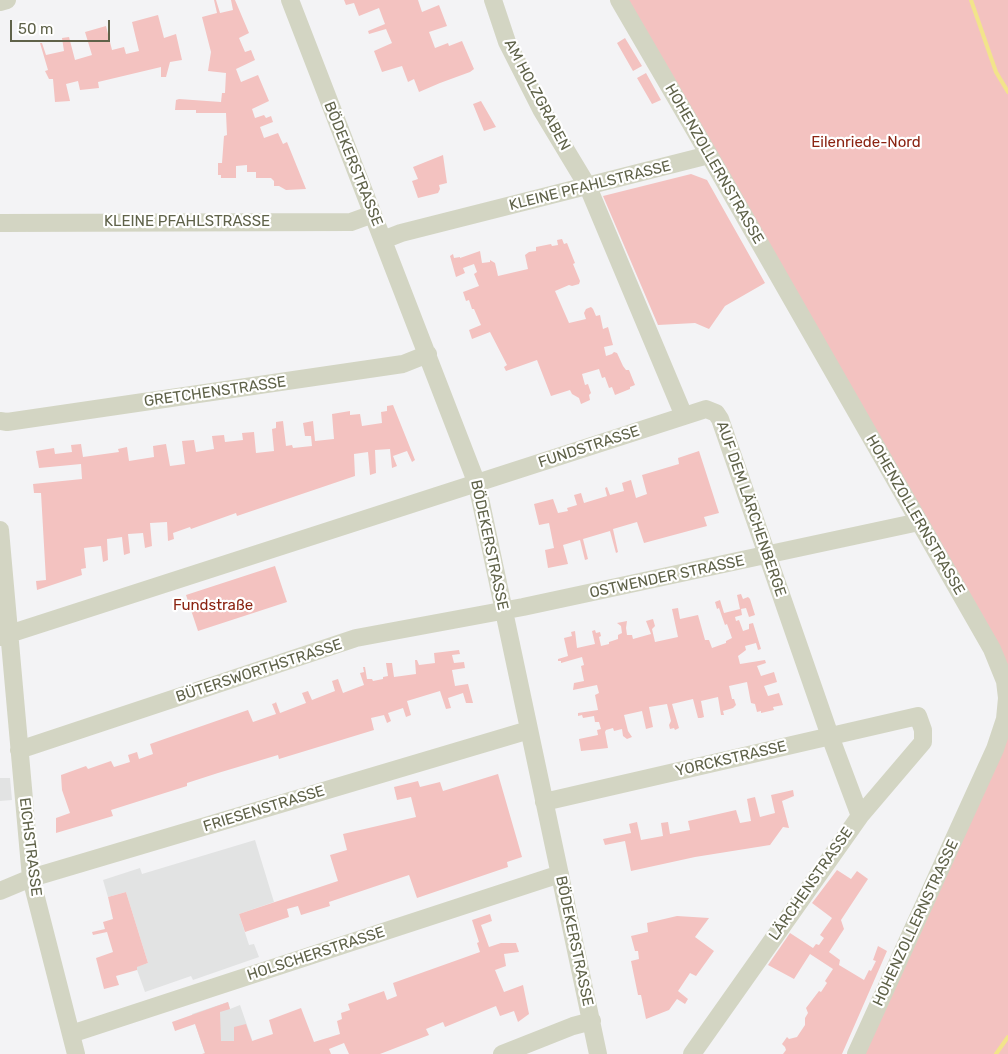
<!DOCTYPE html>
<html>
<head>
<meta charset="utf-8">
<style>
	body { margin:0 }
	#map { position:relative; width:1008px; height:1054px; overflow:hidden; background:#f3f3f5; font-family:Rubik,sans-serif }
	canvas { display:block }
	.scale { position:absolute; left:10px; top:20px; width:100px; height:22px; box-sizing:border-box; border:2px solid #5f6249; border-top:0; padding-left:6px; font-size:15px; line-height:18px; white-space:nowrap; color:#5f6249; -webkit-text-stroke:4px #fff; paint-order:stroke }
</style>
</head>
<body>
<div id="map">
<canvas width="1008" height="1054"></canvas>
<div class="scale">50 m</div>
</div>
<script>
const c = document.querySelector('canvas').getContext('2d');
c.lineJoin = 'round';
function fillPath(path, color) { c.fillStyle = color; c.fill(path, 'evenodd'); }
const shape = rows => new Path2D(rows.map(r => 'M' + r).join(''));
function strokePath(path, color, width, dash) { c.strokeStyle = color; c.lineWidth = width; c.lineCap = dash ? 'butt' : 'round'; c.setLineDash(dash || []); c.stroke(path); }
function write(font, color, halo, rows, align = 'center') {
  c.font = font + ' Rubik,sans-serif'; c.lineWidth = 4.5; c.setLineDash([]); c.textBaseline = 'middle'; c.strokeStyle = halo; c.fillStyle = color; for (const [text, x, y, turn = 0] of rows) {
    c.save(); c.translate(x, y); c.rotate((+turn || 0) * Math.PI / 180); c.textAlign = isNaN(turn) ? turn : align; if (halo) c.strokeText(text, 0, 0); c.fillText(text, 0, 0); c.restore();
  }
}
fillPath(shape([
	[0,778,10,778,12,800,0,801],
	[255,840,274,902,239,914,249,945,254,944,259,957,193,980,191,976,145,992,136,967,148,963,126,892,108,897,103,880,140,868,142,874],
	[228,1002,230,1009,240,1005,257,1054,205,1054,192,1014]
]), '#e2e3e3');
fillPath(shape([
	[214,0,216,0,220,13,233,10,231,0,235,0,249,33,239,38,245,52,251,50,255,60,236,69,241,82,258,75,269,101,252,109,255,118,264,115,266,118,271,116,273,122,260,127,264,138,278,133,283,144,287,142,306,189,286,190,279,186,274,186,274,181,271,178,256,178,256,172,247,172,247,165,236,166,236,178,221,178,221,175,218,175,218,163,222,163,224,136,227,135,226,113,196,113,196,110,175,110,176,100,179,99,221,102,222,93,225,93,226,73,208,71,211,52,202,17,217,13],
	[344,0,418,0,422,12,439,5,447,26,429,32,435,48,448,43,449,46,462,41,474,69,470,72,440,83,419,92,414,79,408,82,402,66,382,72,374,51,392,43,386,29,369,34,368,31,385,24,379,8,359,16,354,3,346,5],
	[619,0,1008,0,1008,1054,856,1054,995,749,1007,693],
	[158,15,164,38,176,34,182,60,170,62,166,77,161,77,161,67,98,82,99,88,80,90,78,81,66,84,70,101,55,102,53,79,49,79,45,71,48,70,40,43,42,43,46,55,64,51,62,38,69,37,75,60,92,55,85,32,106,26,112,50,124,47,126,54,139,51,132,22],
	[625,38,642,66,633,71,617,43],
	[646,73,661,100,652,104,637,78],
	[481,101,496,127,484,131,473,104],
	[443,155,447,183,439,185,440,189,438,193,418,198,412,181,418,179,413,167],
	[691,174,707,180,765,283,725,306,709,329,695,323,658,325,603,196],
	[562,239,564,244,567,243,575,263,573,264,580,281,579,284,572,286,569,285,555,291,569,323,586,319,584,313,586,309,591,307,593,309,596,316,600,315,603,329,608,327,613,345,604,347,606,356,612,354,614,352,617,353,623,366,626,370,629,370,635,385,630,387,630,389,615,395,612,387,609,388,605,377,602,378,599,369,582,374,585,385,588,384,591,393,589,395,590,400,581,404,579,398,572,394,570,390,551,396,537,360,506,371,504,367,507,365,490,332,472,339,469,330,481,325,474,309,472,309,469,300,466,301,463,292,479,286,474,274,477,272,474,264,463,268,465,273,456,277,450,256,453,254,454,258,460,257,460,258,480,251,482,263,490,262,490,260,495,263,498,276,528,269,525,255,529,252,536,251,536,247,551,244,552,246,558,245,557,240],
	[393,405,415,460,412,462,407,451,393,456,397,466,392,468,390,449,375,450,376,473,370,475,368,452,354,454,355,476,237,516,236,513,191,529,190,527,173,533,174,539,168,541,167,522,150,523,152,546,145,548,143,533,128,534,130,553,124,555,122,537,107,539,108,560,103,562,101,546,84,548,86,568,81,569,82,575,37,590,36,581,46,580,41,493,34,493,33,484,82,479,81,464,39,468,36,451,54,448,55,454,72,452,71,445,81,444,83,457,119,452,118,449,127,447,129,461,154,457,153,446,166,444,170,466,185,464,182,441,194,440,196,452,214,449,212,436,224,435,225,442,243,440,242,433,254,432,256,453,274,451,272,429,276,428,276,422,283,421,286,446,292,445,293,448,312,446,311,436,305,436,303,423,313,421,315,441,334,439,332,414,350,411,350,415,360,414,362,426,382,423,381,412,387,411,387,406],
	[699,451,719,513,704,517,707,526,644,543,637,522,613,529,618,552,616,553,610,531,583,539,588,559,585,560,580,540,563,545,568,564,548,568,545,550,554,548,549,523,539,525,534,504,553,499,558,513,568,511,567,508,577,505,574,495,581,493,584,503,607,496,605,488,607,487,610,495,624,491,622,483,631,480,636,498,647,494,642,475,679,464,678,458],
	[275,566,287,602,198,631,186,595],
	[741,594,743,599,748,597,750,599,755,615,749,617,746,608,741,609,742,615,735,617,736,621,739,620,743,631,749,629,749,624,753,623,761,649,758,650,756,643,745,646,746,650,738,656,740,664,765,660,766,663,757,666,761,676,774,672,777,682,764,686,768,696,779,693,783,705,773,707,774,710,761,713,761,711,757,712,755,704,751,703,747,682,729,686,732,699,734,699,736,705,733,708,723,711,724,715,721,715,718,697,701,701,704,717,701,718,698,718,693,699,672,704,679,728,675,730,674,728,670,729,669,725,671,721,667,704,649,707,653,727,646,729,642,711,624,715,628,731,632,737,627,739,623,736,622,729,614,731,613,728,606,730,605,732,608,748,581,751,579,739,598,735,597,730,601,729,599,722,595,722,594,716,583,718,582,715,578,716,578,713,598,710,595,695,599,693,597,685,573,690,574,683,584,681,581,666,584,665,582,657,561,663,561,661,558,661,558,659,568,656,564,638,572,636,571,632,575,631,577,648,595,644,592,631,595,630,596,633,600,632,601,636,599,637,601,646,609,644,609,642,618,639,618,635,622,633,621,626,617,623,627,621,626,628,627,635,632,635,633,639,651,634,646,621,653,619,655,626,652,629,655,642,678,637,672,609,678,608,680,619,698,615,705,640,709,640,712,648,726,643,726,641,732,638,727,624,725,625,719,608,717,609,715,602,720,600,724,613,740,609,737,595],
	[459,650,460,654,452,655,454,663,464,662,465,668,452,670,455,686,468,684,473,703,466,703,463,693,448,698,451,708,446,709,440,691,407,701,411,715,406,717,403,708,388,713,391,721,387,723,384,715,371,718,374,730,279,759,278,755,218,773,187,783,187,786,111,810,113,816,56,833,56,818,70,813,62,790,61,775,86,766,88,769,111,761,114,767,130,762,128,755,137,752,139,759,153,754,150,744,248,710,253,722,276,714,272,704,275,703,276,702,280,713,306,703,302,693,308,691,312,700,335,691,332,681,338,679,343,693,364,685,360,673,364,672,363,667,365,667,367,679,372,679,373,681,383,679,383,677,388,676,386,663,392,663,394,677,416,674,415,660,417,660,419,665,435,663,434,653],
	[498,774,522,857,507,862,508,867,417,898,409,875,329,902,330,906,301,915,298,906,287,909,289,917,245,932,239,914,338,881,330,855,347,850,343,834,416,817,411,797,397,800,394,787,418,781,420,787,440,782,443,791],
	[793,790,794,796,782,801,789,828,783,827,770,845,695,857,631,871,625,841,605,845,603,839,631,833,629,824,637,822,641,840,663,836,661,823,668,822,670,834,690,830,688,821,736,810,740,823,751,821,747,799,755,797,760,817,775,813,771,795],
	[837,870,851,879,857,871,868,879,841,920,844,929,829,952,840,960,839,965,864,980,869,970,871,971,876,961,873,960,878,946,887,951,842,1054,783,1054,786,1050,785,1047,782,1044,787,1037,789,1039,797,1037,805,1025,805,1018,808,1013,806,1008,819,991,821,992,827,983,825,981,833,969,810,954,794,979,768,965,790,933,813,948,816,944,819,945,824,938,820,935,832,918,812,903],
	[126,892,148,963,137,967,137,970,116,976,119,985,104,989,96,958,113,952,107,932,93,935,92,932,105,929,103,922,113,919,108,897],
	[490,914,492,921,481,925,489,947,501,943,516,943,519,952,504,954,506,966,495,970,504,992,523,985,529,1014,518,1022,514,1011,500,1016,496,1006,445,1027,443,1022,426,1029,429,1035,380,1054,349,1054,344,1043,329,1049,331,1054,202,1054,205,1053,195,1024,175,1031,172,1022,228,1002,230,1009,220,1012,221,1041,234,1041,234,1027,246,1024,252,1041,273,1034,269,1020,301,1008,314,1042,340,1034,337,1021,342,1019,341,1013,350,1010,348,1004,384,991,387,1000,397,996,393,983,480,952,477,943,479,942,472,920],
	[677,916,709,918,695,937,714,951,696,976,690,973,678,991,688,999,685,1004,677,999,669,1010,646,1019,641,995,638,995,631,961,639,959,638,951,635,951,631,936,648,932,647,923]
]), '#f3c2c0');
strokePath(shape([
	[971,0,996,72,1008,92],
	[996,1054,1008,1037]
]), '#f2e48b', 4);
strokePath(shape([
	[290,0,477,484,598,1054],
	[493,0,507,42,541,109,588,187,684,416],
	[619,0,719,172,992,649,1005,681,1007,698,1005,719,995,749,856,1054],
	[0,2,7,0],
	[0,223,351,222,373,214],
	[383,240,401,233,709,155],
	[0,421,7,422,403,364,428,354],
	[0,530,31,878,76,1054],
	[0,637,706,409,716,413,720,419,830,736,860,816],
	[19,750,356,638,523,607,919,522],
	[544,802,918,716,923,730,923,742,860,816,692,1054],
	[0,891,31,878,529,730],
	[71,1034,560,874],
	[502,1054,573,1026,592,1021]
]), '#d3d5c3', 18);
write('15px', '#5f6249', '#fff', [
	["AM HOLZGRABEN",537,95,62],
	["BÖDEKERSTRASSE",353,164,68],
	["HOHENZOLLERNSTRASSE",714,164,60],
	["KLEINE PFAHLSTRASSE",590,186,-14],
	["KLEINE PFAHLSTRASSE",187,222],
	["GRETCHENSTRASSE",215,392,-8],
	["FUNDSTRASSE",589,447,-18],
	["AUF DEM LÄRCHENBERGE",751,509,71],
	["HOHENZOLLERNSTRASSE",915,515,60],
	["BÖDEKERSTRASSE",489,545,78],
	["OSTWENDER STRASSE",667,577,-12],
	["BÜTERSWORTHSTRASSE",259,671,-18],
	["YORCKSTRASSE",731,759,-13],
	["FRIESENSTRASSE",264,809,-17],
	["EICHSTRASSE",30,847,83],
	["LÄRCHENSTRASSE",811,884,-55],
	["HOHENZOLLERNSTRASSE",916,923,-65],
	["BÖDEKERSTRASSE",574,941,78],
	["HOLSCHERSTRASSE",316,954,-18]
]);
write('15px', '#8b2412', '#fff', [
	["Eilenriede-Nord",866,143],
	["Fundstraße",213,606]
]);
</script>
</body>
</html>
